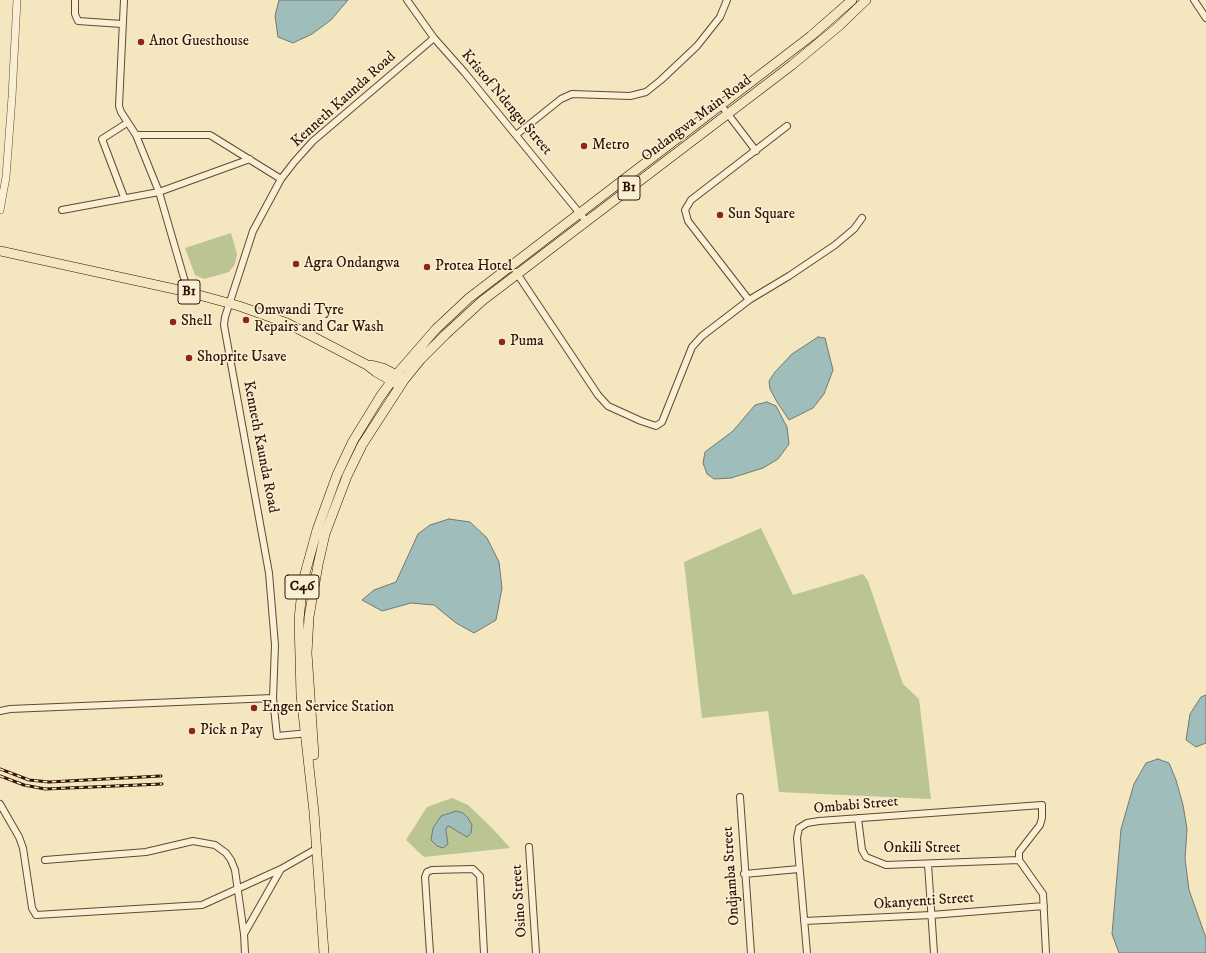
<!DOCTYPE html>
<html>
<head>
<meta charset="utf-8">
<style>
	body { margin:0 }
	canvas { display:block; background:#f4e6be }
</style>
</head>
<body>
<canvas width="1206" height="953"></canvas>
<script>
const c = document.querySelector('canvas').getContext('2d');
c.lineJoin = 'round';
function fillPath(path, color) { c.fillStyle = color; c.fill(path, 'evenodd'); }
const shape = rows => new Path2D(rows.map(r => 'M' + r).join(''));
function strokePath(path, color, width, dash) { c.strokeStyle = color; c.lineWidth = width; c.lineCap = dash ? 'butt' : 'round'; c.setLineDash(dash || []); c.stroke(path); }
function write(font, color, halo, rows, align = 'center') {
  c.font = font + ' "IM FELL DW Pica",serif'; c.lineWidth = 3; c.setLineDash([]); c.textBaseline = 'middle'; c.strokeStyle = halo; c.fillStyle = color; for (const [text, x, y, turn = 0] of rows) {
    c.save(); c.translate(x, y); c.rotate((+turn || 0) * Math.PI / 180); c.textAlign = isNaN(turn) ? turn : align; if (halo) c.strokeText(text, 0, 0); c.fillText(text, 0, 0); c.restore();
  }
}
fillPath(shape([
	[231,233,237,254,235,264,229,272,204,279,195,275,185,248],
	[761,528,793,595,863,574,868,581,903,684,919,699,931,799,779,792,768,711,702,718,684,562],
	[452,798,468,805,493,829,510,848,424,857,406,840,427,807]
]), '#bac593');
const water = shape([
	[279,0,348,0,331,20,312,34,293,43,278,37,275,16,279,0],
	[818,337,825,338,833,370,824,394,813,408,789,420,777,402,770,389,769,381,775,372,792,354,818,337],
	[767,402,776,406,787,427,789,444,778,459,763,468,731,478,714,479,707,474,703,463,705,452,733,431,755,405,767,402],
	[449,519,470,522,487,538,499,562,502,588,496,620,474,633,456,623,434,605,411,603,382,611,362,600,374,590,396,582,418,534,430,525,449,519],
	[1206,695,1206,743,1196,747,1186,740,1190,714,1201,697,1206,695],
	[1158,759,1169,763,1176,780,1183,805,1187,829,1185,859,1189,890,1206,938,1206,953,1119,953,1112,934,1121,829,1134,784,1146,763,1158,759],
	[456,811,463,813,468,818,472,825,471,833,467,837,449,826,446,828,446,831,448,844,443,848,437,846,431,840,433,828,441,816,456,811]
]);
fillPath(water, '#9fbdbb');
strokePath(water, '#737971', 1);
const minor = shape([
	[75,0,75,14,78,21,122,24],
	[124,0,119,106,121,112,136,135,159,192,188,292],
	[407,0,434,38,465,73,586,221],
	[1194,0,1206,18],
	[721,105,756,151],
	[136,135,210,135,281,179],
	[516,135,561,99,572,94,630,96,646,92,661,80,697,46,720,17,727,0],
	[124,197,102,139,127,123],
	[62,210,159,192,250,159],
	[516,272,598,395,608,406,641,421,656,426,662,422,692,347,702,336,749,300,789,276,835,245,854,229,862,218],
	[749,300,688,221,685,210,691,200,787,126],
	[0,711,10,709,273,698],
	[309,733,277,736,273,698,275,645,269,573,224,325,225,317,253,231,281,179,295,161,313,141,434,38],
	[740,797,751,953],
	[0,804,19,837,23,848,32,908,36,915,202,905,281,869],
	[858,818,862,850,866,857,886,865,1019,860],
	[529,847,536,953],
	[45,860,146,852,193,841,215,845,226,853,231,860,235,870,244,934],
	[928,864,934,953],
	[744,874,799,869],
	[804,921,931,915,1044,906],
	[245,953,244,934,281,869,316,849],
	[430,953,425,877,427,872,432,870,473,869,480,876,484,953],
	[807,953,797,838,799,828,807,823,819,821,1042,805,1042,818,1040,825,1019,852,1019,860,1043,894,1046,953]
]);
const tertiary = shape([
	[0,210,6,177,12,97,17,0]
]);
const primary = shape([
	[0,251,188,292,239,306,287,323,367,365,376,372,395,383],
	[371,365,383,368,400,377],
	[314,755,307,653,309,617,318,565,325,534,347,476,362,445,404,380,421,359,445,335,482,301,792,65,839,26,866,0],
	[324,953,314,812,301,695,299,619,303,581,317,530,337,475,353,441,380,397,396,375,436,329,469,298,811,36,852,0]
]);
strokePath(minor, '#624832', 8);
strokePath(tertiary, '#624832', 8);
strokePath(primary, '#321303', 10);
strokePath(minor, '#f8efd5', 6);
strokePath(tertiary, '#f8efd5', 7);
strokePath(primary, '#f4e6be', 9);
const rail = shape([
	[0,769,29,780,49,782,161,776],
	[0,776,24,785,45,789,162,784]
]);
strokePath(rail, '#321303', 3);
strokePath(rail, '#f8efd5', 1.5, [4.5]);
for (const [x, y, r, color] of [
	[141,42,4,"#8f2418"],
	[584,146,4,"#8f2418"],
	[720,215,4,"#8f2418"],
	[296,264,4,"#8f2418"],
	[427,267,4,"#8f2418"],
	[246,320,4,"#8f2418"],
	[173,322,4,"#8f2418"],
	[502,342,4,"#8f2418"],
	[189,358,4,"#8f2418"],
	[254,708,4,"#8f2418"],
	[192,731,4,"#8f2418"]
]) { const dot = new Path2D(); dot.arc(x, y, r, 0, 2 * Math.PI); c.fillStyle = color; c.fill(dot); strokePath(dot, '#f8efd5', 1.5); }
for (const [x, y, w] of [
	[629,188,22],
	[189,292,22],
	[302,587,34]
]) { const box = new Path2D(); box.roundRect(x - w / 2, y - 12, w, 24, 3); c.fillStyle = '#f8efd5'; c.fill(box); strokePath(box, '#321303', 1); }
write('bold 14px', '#321303', null, [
	["B1",629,188],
	["B1",189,292],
	["C46",302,587]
]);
write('15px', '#321303', '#f8efd5', [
	["Anot Guesthouse",149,42],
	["Metro",592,146],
	["Sun Square",728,215],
	["Agra Ondangwa",304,264],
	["Protea Hotel",435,267],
	["Omwandi Tyre",254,311],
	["Repairs and Car Wash",254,328],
	["Shell",181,322],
	["Puma",510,342],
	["Shoprite Usave",197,358],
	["Engen Service Station",262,708],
	["Pick n Pay",200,731]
], 'left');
write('15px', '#321303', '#f8efd5', [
	["Kenneth Kaunda Road",344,100,-42],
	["Kristof Ndengu Street",506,103,50],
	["Ondangwa Main Road",697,119,-37],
	["Kenneth Kaunda Road",260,447,79],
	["Ombabi Street",856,806,-5],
	["Onkili Street",922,849],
	["Ondjamba Street",732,876,-94],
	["Osino Street",520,901,-94],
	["Okanyenti Street",924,902,-4]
]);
</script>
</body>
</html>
